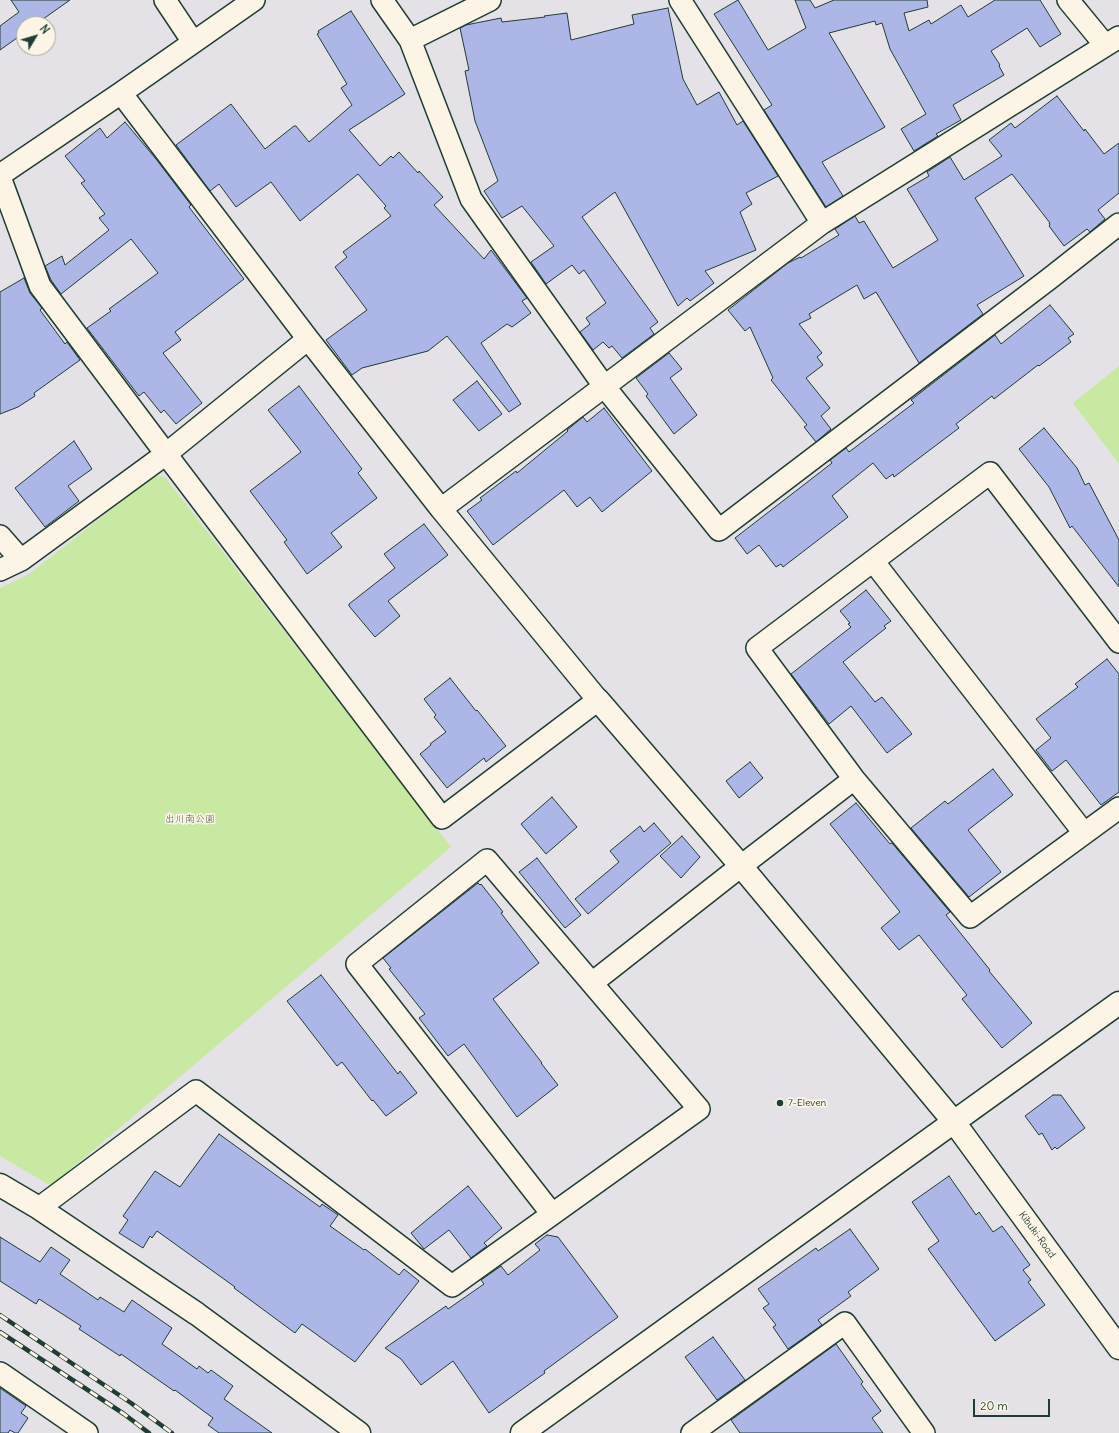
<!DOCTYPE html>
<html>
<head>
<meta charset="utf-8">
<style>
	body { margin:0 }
	#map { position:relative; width:1119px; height:1433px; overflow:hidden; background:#e4e2e6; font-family:Delius,sans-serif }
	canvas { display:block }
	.north { position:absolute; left:16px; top:16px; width:40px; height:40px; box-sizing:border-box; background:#fcf5e5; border:1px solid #a4ab9e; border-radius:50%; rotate:52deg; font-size:11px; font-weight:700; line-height:16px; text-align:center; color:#1f3d34 }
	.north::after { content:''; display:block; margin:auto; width:14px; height:18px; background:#1f3d34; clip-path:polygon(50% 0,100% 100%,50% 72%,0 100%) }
	.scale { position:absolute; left:973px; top:1399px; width:77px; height:18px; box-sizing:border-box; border:2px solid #1f3d34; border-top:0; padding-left:5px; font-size:12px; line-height:14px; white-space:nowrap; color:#1f3d34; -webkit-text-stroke:3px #fcf5e5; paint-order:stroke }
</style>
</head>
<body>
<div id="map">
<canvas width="1119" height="1433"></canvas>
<div class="north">N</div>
<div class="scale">20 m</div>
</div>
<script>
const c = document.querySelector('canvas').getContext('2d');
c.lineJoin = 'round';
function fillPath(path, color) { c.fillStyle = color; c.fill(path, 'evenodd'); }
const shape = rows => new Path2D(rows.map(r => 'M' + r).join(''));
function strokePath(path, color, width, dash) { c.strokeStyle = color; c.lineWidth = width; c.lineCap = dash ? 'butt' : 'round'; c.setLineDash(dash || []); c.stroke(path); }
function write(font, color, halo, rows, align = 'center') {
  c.font = font + ' Delius,"Klee One",sans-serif'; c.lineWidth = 3.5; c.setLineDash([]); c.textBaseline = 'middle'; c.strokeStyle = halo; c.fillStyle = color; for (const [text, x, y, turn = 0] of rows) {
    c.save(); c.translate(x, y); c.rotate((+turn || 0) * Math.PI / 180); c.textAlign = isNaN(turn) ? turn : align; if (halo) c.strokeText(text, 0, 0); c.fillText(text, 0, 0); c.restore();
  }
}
fillPath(shape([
	[1119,366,1119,464,1073,403],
	[154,476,165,477,451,847,51,1186,0,1156,0,588,29,574]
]), '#c8e9a2');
const building = shape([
	[11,0,70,0,36,24,24,24,24,33,0,50,0,26,19,12,11,0],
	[738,0,768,50,806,28,795,0,810,0,815,8,834,0,927,0,928,7,904,13,909,31,929,20,931,24,961,5,968,17,995,0,1040,0,1061,34,1040,47,1027,28,991,51,1000,65,999,66,1004,75,953,105,961,120,936,134,938,136,914,151,901,129,926,114,890,49,882,23,876,25,875,21,829,33,885,127,822,162,843,196,826,207,764,110,772,105,714,14,738,0],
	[668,8,683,79,697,105,719,92,737,125,743,121,778,176,746,193,752,204,740,212,756,250,705,271,714,283,690,301,687,298,678,306,615,192,582,217,658,322,650,328,654,334,622,358,612,346,609,348,603,342,593,350,580,332,590,324,586,318,606,303,584,270,579,274,572,265,546,284,531,262,554,246,522,206,502,218,484,191,498,181,475,121,465,71,469,70,460,28,466,25,501,18,502,22,545,17,544,16,567,13,571,40,634,24,632,15,668,8],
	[351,11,405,94,349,130,380,166,391,156,393,158,399,152,418,173,419,171,443,197,434,205,484,259,491,250,527,298,522,301,531,313,512,327,507,324,481,343,521,404,509,412,447,336,428,351,362,368,352,375,326,340,367,310,335,267,347,257,343,252,391,216,384,208,386,206,358,174,300,221,271,182,236,207,219,184,210,191,176,145,231,104,265,149,294,126,296,126,309,142,352,105,341,88,347,84,317,34,319,33,318,31,351,11],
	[1057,96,1084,131,1085,129,1104,154,1119,143,1119,193,1098,210,1105,219,1090,232,1087,229,1064,246,1049,226,1050,225,1049,223,1050,223,1012,174,975,198,1024,276,977,305,983,314,919,363,876,292,864,299,857,285,809,314,811,318,799,324,822,353,817,357,823,365,806,378,830,408,821,416,831,429,816,442,804,427,807,425,771,380,773,378,750,327,745,331,728,310,788,263,800,257,801,258,839,235,835,229,855,216,859,223,864,221,893,268,938,240,907,189,929,176,927,172,950,157,964,180,1002,156,989,140,1011,123,1015,128,1057,96],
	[125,122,156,159,191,205,189,207,244,279,175,332,181,340,163,353,202,403,176,424,164,410,161,413,144,392,139,396,87,328,111,311,109,309,158,273,131,239,61,294,51,280,45,266,62,256,65,265,109,230,99,218,105,214,81,183,85,181,65,156,100,128,107,138,125,122],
	[24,278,30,293,42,308,40,310,65,344,67,342,80,360,34,393,35,396,18,407,0,414,0,292,24,278],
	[1050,305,1074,334,1068,338,1071,342,1039,366,1038,365,994,399,992,396,956,424,959,428,894,477,893,474,886,479,873,463,832,496,848,517,783,567,781,564,776,567,759,545,747,554,735,538,832,463,830,460,846,448,849,452,914,403,911,400,995,335,1001,344,1050,305],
	[669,353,682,369,670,378,697,415,674,434,646,396,648,394,636,378,669,353],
	[477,381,502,414,479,431,453,400,477,381],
	[299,386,362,469,358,473,377,498,331,533,342,547,307,574,284,542,287,540,250,491,301,452,268,410,299,386],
	[604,408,652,471,602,512,590,497,577,507,564,490,493,545,467,511,482,500,480,498,516,471,517,473,568,431,567,430,583,417,587,422,604,408],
	[1044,428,1077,468,1085,485,1089,483,1119,540,1119,587,1072,526,1070,528,1049,487,1019,449,1044,428],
	[74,441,92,469,68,486,79,501,45,527,15,488,74,441],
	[424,524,448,555,388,601,400,616,375,637,349,606,349,604,395,568,384,554,424,524],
	[866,590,891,621,884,626,886,628,843,662,875,702,882,697,912,734,887,753,851,706,829,724,791,674,851,627,848,624,850,623,840,611,866,590],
	[1107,659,1119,674,1119,792,1101,805,1066,760,1052,771,1036,750,1051,738,1036,719,1078,687,1075,684,1107,659],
	[450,678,476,711,477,710,506,746,486,762,484,758,447,788,420,754,431,745,430,744,446,732,434,717,436,715,424,699,450,678],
	[750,762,763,778,739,798,726,781,750,762],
	[993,769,1013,795,968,830,1001,872,969,897,911,828,945,801,948,804,993,769],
	[552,797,577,827,546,854,521,824,552,797],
	[856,803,890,844,892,843,950,912,946,915,990,970,989,971,1032,1023,1002,1048,962,999,967,995,919,935,899,950,881,928,900,912,830,824,856,803],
	[654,823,671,843,588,914,575,899,619,862,610,851,640,826,644,832,654,823],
	[682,836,700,857,681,878,660,856,682,836],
	[537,858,581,915,565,928,519,872,537,858],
	[478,883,480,885,481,884,503,912,501,913,539,963,493,999,542,1063,541,1063,558,1085,517,1117,464,1044,448,1056,419,1018,425,1014,389,969,391,968,383,958,478,883],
	[321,975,398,1074,400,1071,417,1093,386,1116,373,1100,372,1101,342,1062,337,1066,287,1001,321,975],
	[1053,1095,1061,1095,1085,1128,1057,1149,1055,1147,1052,1150,1042,1133,1039,1135,1025,1116,1053,1095],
	[219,1134,320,1207,322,1204,338,1215,330,1226,364,1250,365,1249,399,1275,404,1269,419,1281,355,1362,302,1324,295,1333,234,1288,235,1287,157,1231,152,1238,150,1236,143,1248,119,1233,128,1220,123,1216,155,1171,180,1187,219,1134],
	[949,1176,976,1215,979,1212,993,1232,1002,1226,1018,1248,1030,1265,1023,1270,1031,1280,1028,1282,1045,1305,995,1341,928,1249,939,1241,912,1202,949,1176],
	[468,1186,502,1228,484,1243,487,1246,471,1258,449,1230,424,1249,411,1233,468,1186],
	[850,1229,879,1269,848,1292,851,1296,818,1320,822,1325,788,1349,773,1327,776,1325,763,1308,769,1304,758,1289,816,1248,818,1251,850,1229],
	[547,1235,558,1237,618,1317,544,1371,545,1373,489,1413,453,1361,421,1385,401,1359,385,1348,446,1306,448,1309,484,1284,481,1280,501,1266,508,1275,540,1250,535,1244,547,1235],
	[0,1237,40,1262,51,1247,70,1260,60,1274,98,1300,100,1297,124,1312,132,1300,172,1328,162,1344,197,1369,199,1366,208,1373,211,1370,233,1386,224,1399,272,1433,219,1433,208,1425,213,1418,175,1390,174,1391,121,1354,120,1356,79,1329,81,1326,39,1299,36,1304,0,1281,0,1237],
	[713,1337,745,1380,717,1400,685,1357,713,1337],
	[836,1344,863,1382,861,1384,881,1411,872,1418,883,1433,740,1433,731,1420,836,1344],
	[0,1388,26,1406,21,1413,28,1418,18,1433,15,1433,10,1430,8,1433,0,1433,0,1388]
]);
fillPath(building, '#adb7e7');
strokePath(building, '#1f3d34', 1);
const minor = shape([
	[165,0,193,42],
	[382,0,410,40,471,199,604,386,719,530,1049,279,1119,224],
	[680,0,822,223],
	[1068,0,1105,45],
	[410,40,490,0],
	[0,175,121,93,254,0],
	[0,177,40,286,166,454,442,818,598,700,441,509,308,339,121,93],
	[441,509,822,223,1119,37],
	[0,536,21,560],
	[873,561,1084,833],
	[0,570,21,560,166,454,308,339],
	[1119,642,990,473,757,648,854,779,970,917,1119,808],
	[592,983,741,866,854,779],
	[39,1208,196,1091,452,1286,699,1109,487,860,357,964,552,1214],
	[0,1373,87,1433],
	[692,1433,845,1323,924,1433]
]);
const tertiary = shape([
	[598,700,741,866,954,1122,1119,1348],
	[0,1185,39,1208,197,1314,359,1433],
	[522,1433,1119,1003]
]);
strokePath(minor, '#1f3d34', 24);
strokePath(tertiary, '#1f3d34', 25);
strokePath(minor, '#fcf5e5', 21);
strokePath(tertiary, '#fcf5e5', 22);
const rail = shape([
	[0,1315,131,1403,172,1433],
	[0,1332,124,1414,149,1433]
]);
strokePath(rail, '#1f3d34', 4.5);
strokePath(rail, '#fcf5e5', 3, [9]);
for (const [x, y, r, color] of [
	[780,1103,4,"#1f3d34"]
]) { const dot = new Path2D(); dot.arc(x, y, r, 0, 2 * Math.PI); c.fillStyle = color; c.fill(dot); strokePath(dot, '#fcf5e5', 1.5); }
write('10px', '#415f4a', '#fcf5e5', [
	["出川南公園",190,819]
]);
write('10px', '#1f3d34', '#fcf5e5', [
	["7-Eleven",788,1103]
], 'left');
write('10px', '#1f3d34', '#fcf5e5', [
	["Kibuki-Road",1037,1235,54]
]);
</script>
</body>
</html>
